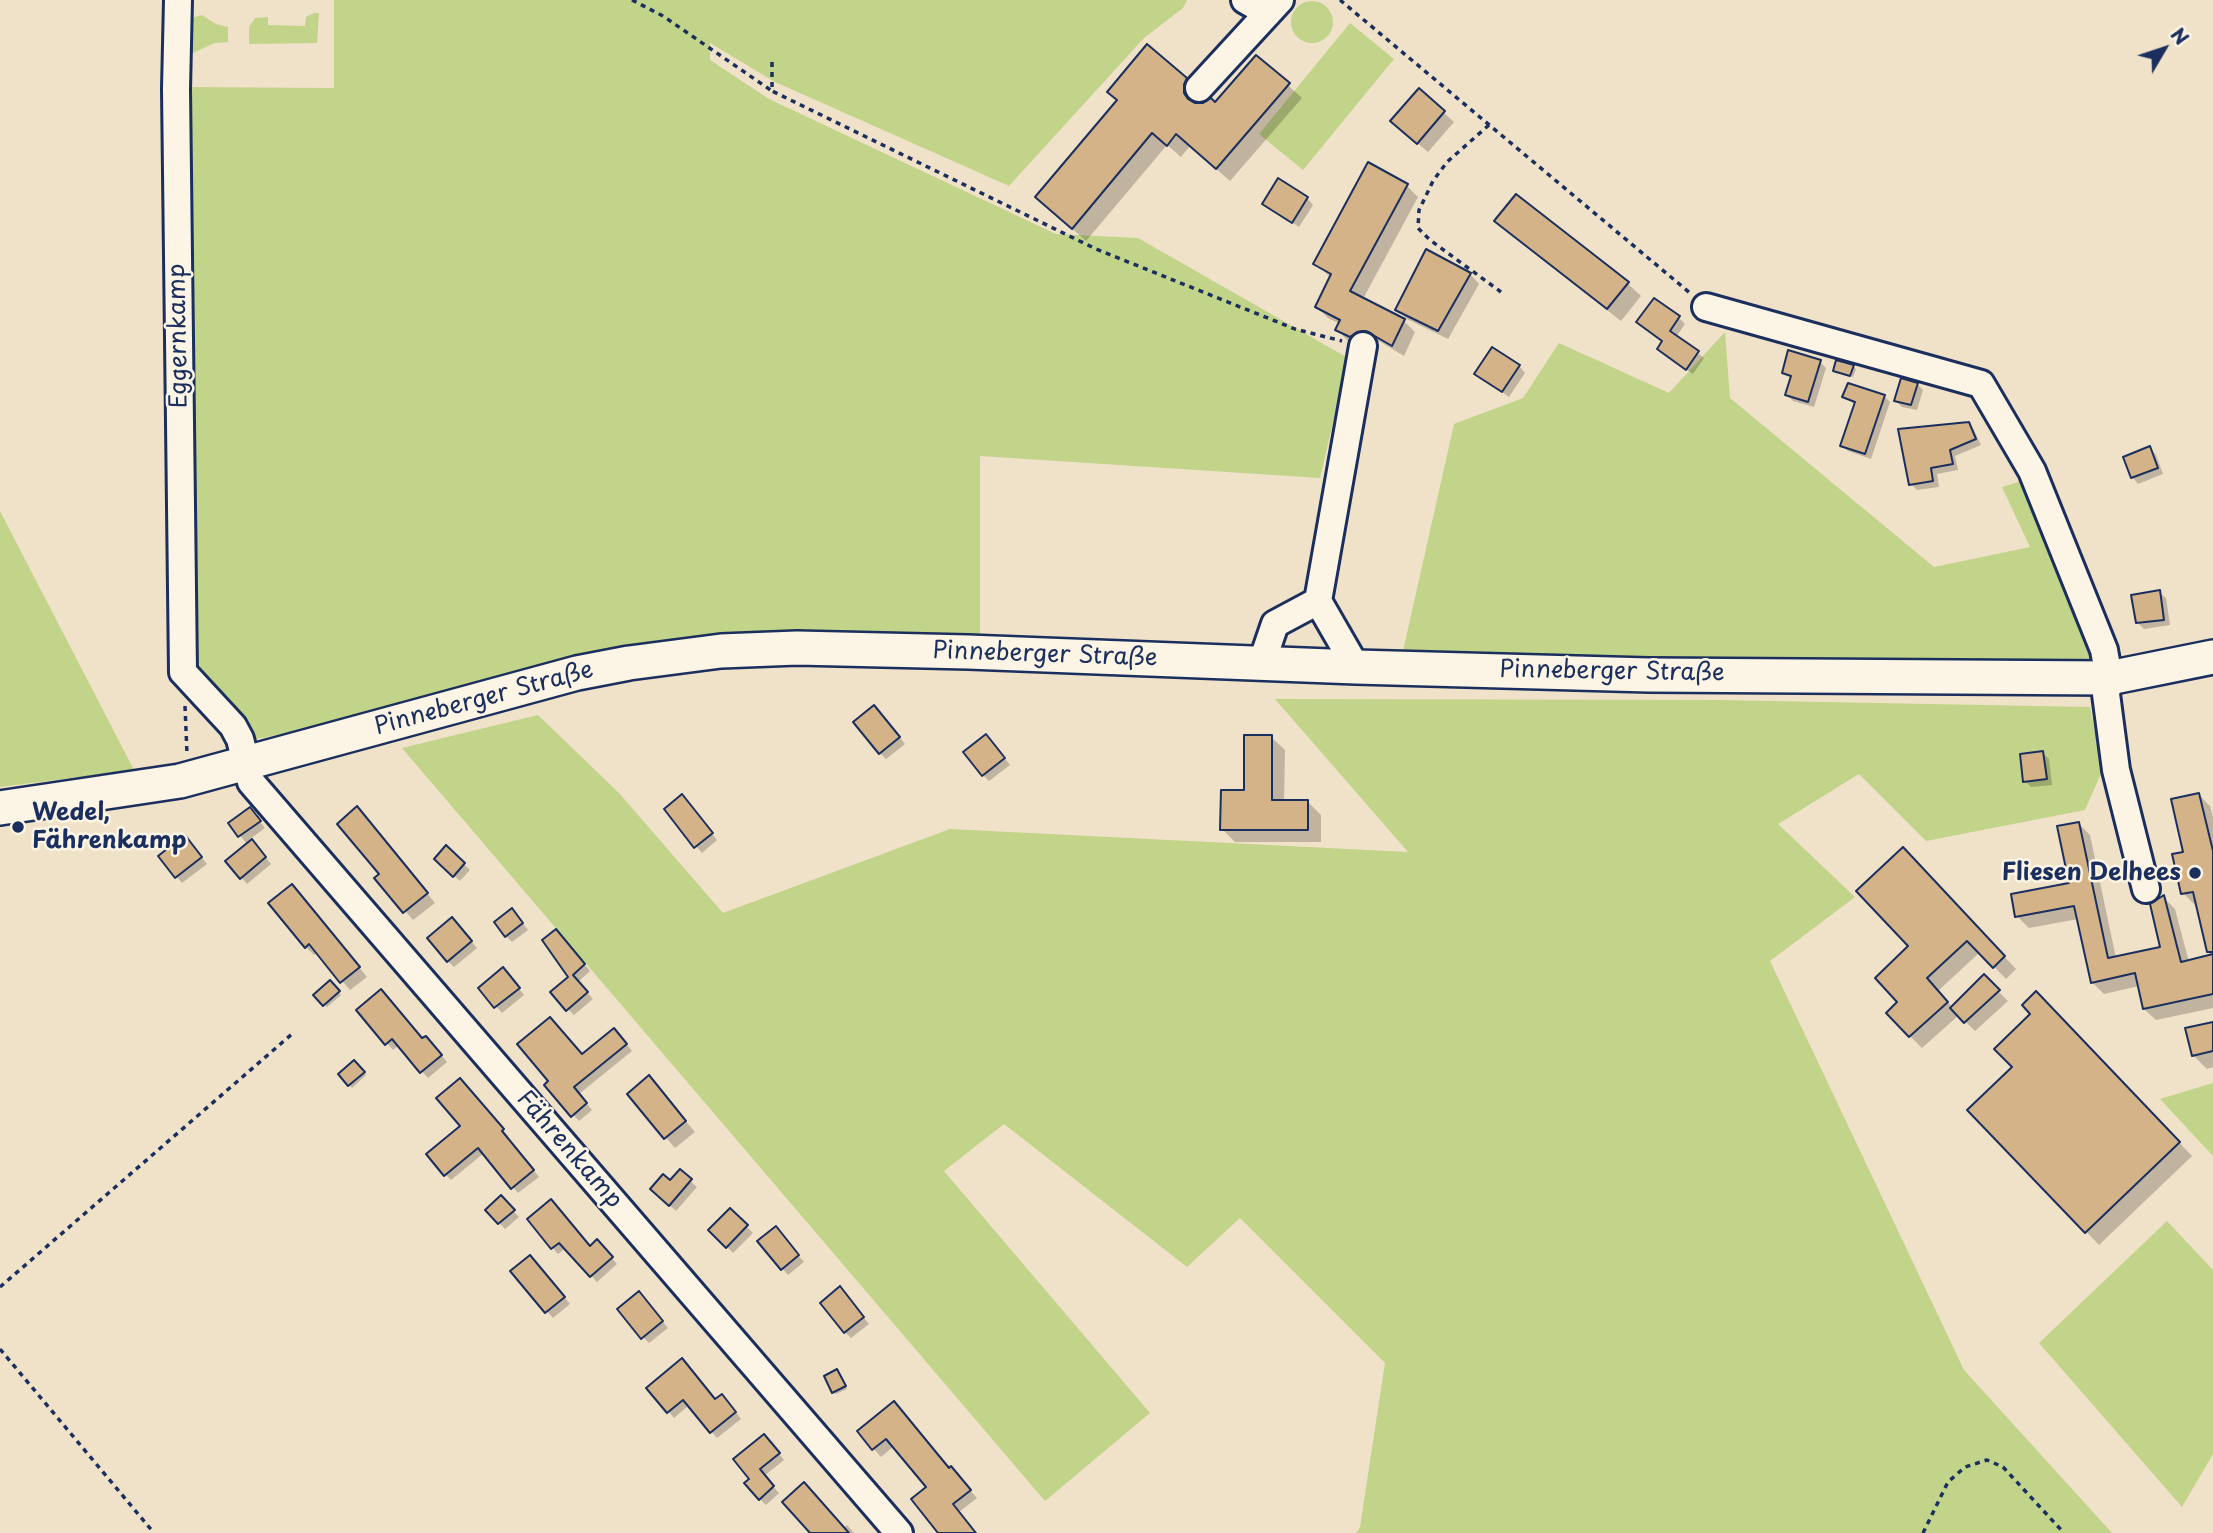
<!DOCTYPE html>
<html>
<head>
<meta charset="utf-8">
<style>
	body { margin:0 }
	#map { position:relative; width:2213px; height:1533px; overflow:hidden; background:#f0e1c9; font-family:"Playpen Sans",sans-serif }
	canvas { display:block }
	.north { position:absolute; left:2129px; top:14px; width:70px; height:70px; -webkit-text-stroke:5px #fcf5e5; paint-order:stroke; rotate:51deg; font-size:19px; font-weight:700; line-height:28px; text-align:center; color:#1b2f5e }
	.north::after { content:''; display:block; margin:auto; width:24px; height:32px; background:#1b2f5e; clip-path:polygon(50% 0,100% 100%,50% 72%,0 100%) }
</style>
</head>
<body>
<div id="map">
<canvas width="2213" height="1533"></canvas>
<div class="north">N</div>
</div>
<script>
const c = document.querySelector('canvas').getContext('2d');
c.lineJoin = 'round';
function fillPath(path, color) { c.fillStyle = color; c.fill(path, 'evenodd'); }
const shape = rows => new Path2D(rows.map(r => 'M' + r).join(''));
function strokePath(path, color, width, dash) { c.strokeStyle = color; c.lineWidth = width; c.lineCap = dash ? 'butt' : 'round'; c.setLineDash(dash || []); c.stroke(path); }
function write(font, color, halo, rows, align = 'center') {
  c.font = font + ' "Playpen Sans",sans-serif'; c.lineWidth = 5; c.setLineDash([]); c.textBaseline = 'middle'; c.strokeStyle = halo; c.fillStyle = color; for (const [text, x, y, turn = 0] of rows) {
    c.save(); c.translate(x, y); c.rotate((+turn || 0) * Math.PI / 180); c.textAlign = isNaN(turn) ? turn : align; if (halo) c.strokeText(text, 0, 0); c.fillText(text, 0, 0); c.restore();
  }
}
fillPath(shape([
	[334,0,1187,0,1183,8,1144,38,1009,186,775,82,710,43,710,60,769,99,1056,234,1138,238,1348,358,1320,478,980,456,980,643,611,665,257,739,195,673,182,87,334,88],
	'1291 22a21 21 0 1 1 42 0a21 21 0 1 1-42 0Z',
	[314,13,319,13,317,43,249,44,249,27,255,18,268,17,268,25,305,26,306,17],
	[202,15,216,24,228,27,228,42,215,43,184,57,184,20],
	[1350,23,1394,59,1303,170,1259,134],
	[1725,332,1730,398,1934,567,2030,547,2002,487,2028,479,2106,667,1403,651,1454,424,1523,398,1559,343,1669,393],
	[0,511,134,770,0,787],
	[1275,699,1717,700,2090,707,2103,769,2085,810,1926,841,1859,774,1778,824,1855,897,1770,961,1964,1370,2112,1533,1356,1533,1360,1527,1385,1363,1240,1218,1187,1267,1004,1124,944,1171,1150,1413,1045,1501,402,748,538,715,619,793,723,913,950,829,1408,852],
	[2213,1083,2213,1156,2160,1099],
	[2167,1221,2213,1270,2213,1454,2182,1507,2039,1343]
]), '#c2d489');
fillPath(shape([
	[1256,57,1302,98,1230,181,1190,146,1181,157,1167,145,1086,241,1037,197,1186,79,1199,93,1197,105,1215,104],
	[1419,90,1454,122,1428,152,1402,130],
	[1407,186,1418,197,1363,299,1404,321,1415,332,1404,356,1379,341,1369,342,1362,348,1348,341,1337,329,1340,324,1328,318,1317,307,1331,278,1315,263],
	[1307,198,1313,205,1299,227,1264,204],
	[1497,221,1627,283,1641,296,1621,321,1510,234],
	[1470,274,1479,284,1448,339,1407,319,1397,309],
	[1679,318,1685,324,1676,337,1704,358,1693,374,1665,355,1659,349,1664,342,1639,322],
	[1820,362,1826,368,1814,407,1793,401,1787,395,1792,379,1784,373],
	[1519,366,1525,373,1509,397,1476,374],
	[1853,366,1856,369,1853,377,1835,371],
	[1917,384,1923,390,1917,410,1902,407,1896,401],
	[1884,396,1890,402,1871,459,1848,451,1842,445,1856,405,1844,397],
	[1968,424,1974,430,1981,445,1955,456,1958,470,1937,474,1939,487,1917,490,1911,484],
	[2150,448,2156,455,2163,474,2138,484,2132,477],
	[2159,592,2166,598,2170,625,2144,629,2137,622],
	[880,713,905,744,886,759,880,753],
	[1271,737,1285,750,1284,802,1308,802,1321,815,1321,842,1235,842,1222,829,1245,792],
	[992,742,1010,765,989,781,983,775],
	[2043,753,2049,759,2052,785,2031,787,2025,781],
	[2199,795,2210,806,2213,817,2213,1008,2156,1020,2144,1009,2139,986,2104,994,2092,982,2078,919,2029,928,2017,916,2072,885,2078,823,2090,835,2116,958,2162,948,2164,898,2175,909,2189,962,2210,956,2198,905,2195,905,2183,893,2185,853],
	[688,803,717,840,702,853,696,846],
	[250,809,265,828,250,839,271,864,247,884,241,877,248,845,230,824],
	[365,817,435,903,413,920,377,878,381,874],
	[191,844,207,864,182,883,176,876],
	[446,848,470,870,460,881,436,859],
	[1915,861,2016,969,2006,979,1980,952,1938,991,1953,1008,1984,977,2008,1001,1975,1031,1959,1015,1922,1048,1910,1036,1900,1002,1910,946],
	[300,894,367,977,350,990,318,953,314,955,306,947],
	[517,916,528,930,512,942,506,936],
	[458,925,477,948,454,967,448,961],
	[562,937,590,971,578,982,593,999,574,1015,568,1009,571,977],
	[509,976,524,995,502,1013,480,988],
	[330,983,341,995,327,1007,316,995],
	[2049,1007,2192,1156,2099,1245,1970,1110,2014,1067],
	[358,1010,432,1044,447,1062,428,1078,399,1045,393,1050],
	[2213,1023,2213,1067,2207,1069,2193,1055],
	[620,1036,632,1051,579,1094,592,1110,579,1121,547,1085,582,1056],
	[354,1062,366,1075,352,1088,340,1075],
	[649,1078,695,1132,675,1148,629,1094],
	[465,1086,508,1136,507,1137,539,1177,518,1193,484,1153,451,1180,445,1174,463,1126],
	[690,1181,697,1187,676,1211,658,1195],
	[501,1198,519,1217,505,1229,487,1210],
	[730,1211,753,1233,733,1253,711,1230],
	[529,1219,590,1248,603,1248,617,1264,597,1282,566,1248,558,1254],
	[781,1235,804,1262,788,1275,759,1241],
	[536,1264,570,1304,553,1318,513,1272],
	[846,1295,869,1324,851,1338,845,1332],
	[645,1300,668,1328,649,1343,643,1337],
	[839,1374,847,1389,836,1394,833,1392],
	[649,1388,728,1402,741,1419,717,1438,689,1405,674,1418],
	[894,1403,977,1498,959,1512,976,1533,939,1533,928,1487,894,1446,881,1457,859,1432],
	[770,1442,784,1460,764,1476,779,1493,766,1505,760,1499,751,1479],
	[847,1525,854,1533,813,1533,844,1528]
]), '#0003');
const building = shape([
	[1147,44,1187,78,1184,85,1184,93,1188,99,1195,103,1203,103,1211,98,1215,102,1256,55,1290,83,1216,169,1176,134,1167,146,1152,133,1072,229,1035,197,1117,100,1107,92,1147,44],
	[1419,88,1445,111,1417,144,1390,121,1419,88],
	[1368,162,1408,184,1350,291,1405,319,1392,346,1366,331,1357,332,1350,337,1335,330,1340,320,1315,307,1331,274,1313,264,1368,162],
	[1278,178,1308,197,1292,223,1262,204,1278,178],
	[1516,194,1629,282,1607,309,1494,221,1516,194],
	[1426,249,1471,273,1438,331,1395,310,1426,249],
	[1654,298,1680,316,1670,331,1699,351,1686,370,1657,349,1662,341,1636,322,1654,298],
	[1492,347,1520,365,1502,392,1474,374,1492,347],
	[1788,350,1821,360,1808,402,1785,395,1791,376,1782,373,1788,350],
	[1836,360,1854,365,1850,376,1833,371,1836,360],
	[1901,378,1918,383,1911,405,1894,401,1901,378],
	[1848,383,1885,395,1865,454,1840,446,1855,402,1842,397,1848,383],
	[1969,422,1976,439,1950,450,1953,464,1931,468,1933,481,1909,485,1898,429,1969,422],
	[2150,446,2158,468,2131,478,2123,457,2150,446],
	[2160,590,2164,620,2136,623,2131,595,2160,590],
	[874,705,900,737,879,754,853,722,874,705],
	[986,734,1005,758,982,776,963,752,986,734],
	[1244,735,1272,735,1272,800,1308,800,1308,830,1220,830,1221,790,1244,790,1244,735],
	[2043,751,2047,779,2023,782,2020,754,2043,751],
	[2199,793,2213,851,2213,952,2207,952,2193,892,2181,894,2172,854,2183,852,2171,799,2199,793],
	[682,794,713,833,694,848,664,809,682,794],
	[357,806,428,893,403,913,374,878,379,874,337,824,357,806],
	[250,807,261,821,238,837,228,823,250,807],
	[2079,822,2108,958,2160,947,2150,904,2164,895,2181,962,2213,954,2213,994,2143,1009,2135,973,2091,983,2074,906,2015,917,2011,894,2069,883,2057,826,2079,822],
	[185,835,202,857,175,878,158,856,185,835],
	[252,839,266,857,240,879,225,861,252,839],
	[446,845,465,863,453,877,434,859,446,845],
	[1903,847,2005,956,1993,968,1967,941,1927,978,1948,1002,1909,1037,1886,1013,1897,1002,1875,978,1908,946,1856,891,1903,847],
	[292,884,360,967,340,983,309,944,305,948,268,903,292,884],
	[512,908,523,923,505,937,494,922,512,908],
	[452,917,472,941,447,962,427,938,452,917],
	[556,929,585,964,573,975,588,992,566,1011,550,992,568,977,542,940,556,929],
	[503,967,520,988,494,1008,478,988,503,967],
	[1984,974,2000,990,1964,1023,1950,1008,1984,974],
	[330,980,340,991,323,1006,313,995,330,980],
	[381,989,422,1038,426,1036,442,1055,420,1073,392,1039,385,1045,356,1010,381,989],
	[2036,991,2180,1142,2085,1233,1967,1110,2012,1067,1994,1049,2030,1014,2022,1005,2036,991],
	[550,1017,582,1054,614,1028,627,1044,574,1087,587,1103,571,1117,544,1085,548,1081,517,1044,550,1017],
	[2213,1022,2213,1051,2192,1056,2185,1028,2213,1022],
	[354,1060,365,1072,348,1086,338,1074,354,1060],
	[649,1075,686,1121,664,1139,627,1094,649,1075],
	[460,1078,504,1129,502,1131,534,1170,511,1189,478,1148,444,1176,426,1154,460,1126,436,1098,460,1078],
	[680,1169,692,1179,669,1206,650,1189,663,1174,670,1180,680,1169],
	[501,1195,515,1210,498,1224,485,1210,501,1195],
	[551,1199,590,1246,597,1239,613,1257,590,1277,559,1243,551,1249,527,1219,551,1199],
	[730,1208,748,1225,726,1248,708,1230,730,1208],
	[776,1226,799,1255,781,1270,757,1241,776,1226],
	[530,1255,565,1297,545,1313,510,1271,530,1255],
	[840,1286,864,1317,844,1333,820,1303,840,1286],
	[639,1291,663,1321,641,1339,617,1309,639,1291],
	[682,1358,715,1399,722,1394,736,1412,710,1433,683,1400,667,1413,646,1388,682,1358],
	[837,1369,846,1386,832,1393,824,1376,837,1369],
	[894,1401,949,1468,951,1466,971,1490,953,1504,976,1533,938,1533,911,1499,926,1487,886,1439,872,1450,857,1431,894,1401],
	[764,1434,780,1453,760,1469,774,1486,759,1500,744,1483,749,1479,733,1459,764,1434],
	[804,1482,849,1533,810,1533,782,1502,804,1482]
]);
fillPath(building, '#d5b388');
strokePath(building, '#1b2f5e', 2);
const minor = shape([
	[178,0,176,89,183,672,233,726,240,739,251,782,899,1533],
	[1245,0,1268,13],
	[1199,88,1280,0],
	[1706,307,1981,384,2032,471,2104,650,2109,678,2106,694,2116,770,2146,889],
	[1262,662,1275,624,1318,601],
	[1356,667,1318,601,1363,346]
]);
const major = shape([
	[0,808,180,781,577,673,629,663,721,651,797,648,968,652,1356,667,1649,675,2109,678,2213,657]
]);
strokePath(minor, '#1b2f5e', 32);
strokePath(major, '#1b2f5e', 38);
strokePath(shape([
	[632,0,663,16,772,91],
	[1340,0,1690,293],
	[772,62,772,91,1096,249,1295,329,1342,341],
	[1489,125,1447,162,1433,181,1419,210,1418,228,1430,240,1501,292],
	[185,706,187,754],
	[0,1287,292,1034],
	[0,1349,154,1533],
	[1923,1533,1948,1482,1965,1467,1987,1460,2003,1467,2064,1533]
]), '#1b2f5e', 3.5, [5, 5]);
strokePath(minor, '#fcf5e5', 26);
strokePath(major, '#fcf5e5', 33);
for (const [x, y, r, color] of [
	[18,827,7,"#1b2f5e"],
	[2195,873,7,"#1b2f5e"]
]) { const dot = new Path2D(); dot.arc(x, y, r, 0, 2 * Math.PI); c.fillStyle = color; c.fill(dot); strokePath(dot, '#fcf5e5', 2.5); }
write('24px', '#1b2f5e', '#fcf5e5', [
	["Eggernkamp",179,336,-91],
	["Pinneberger Straße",1045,655,2],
	["Pinneberger Straße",1612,672,1],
	["Pinneberger Straße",484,699,-15],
	["Fährenkamp",569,1150,49]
]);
write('bold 24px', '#1b2f5e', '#fcf5e5', [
	["Wedel,",32,813],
	["Fährenkamp",32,841],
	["Fliesen Delhees",2181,873,"right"]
], 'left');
</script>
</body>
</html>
